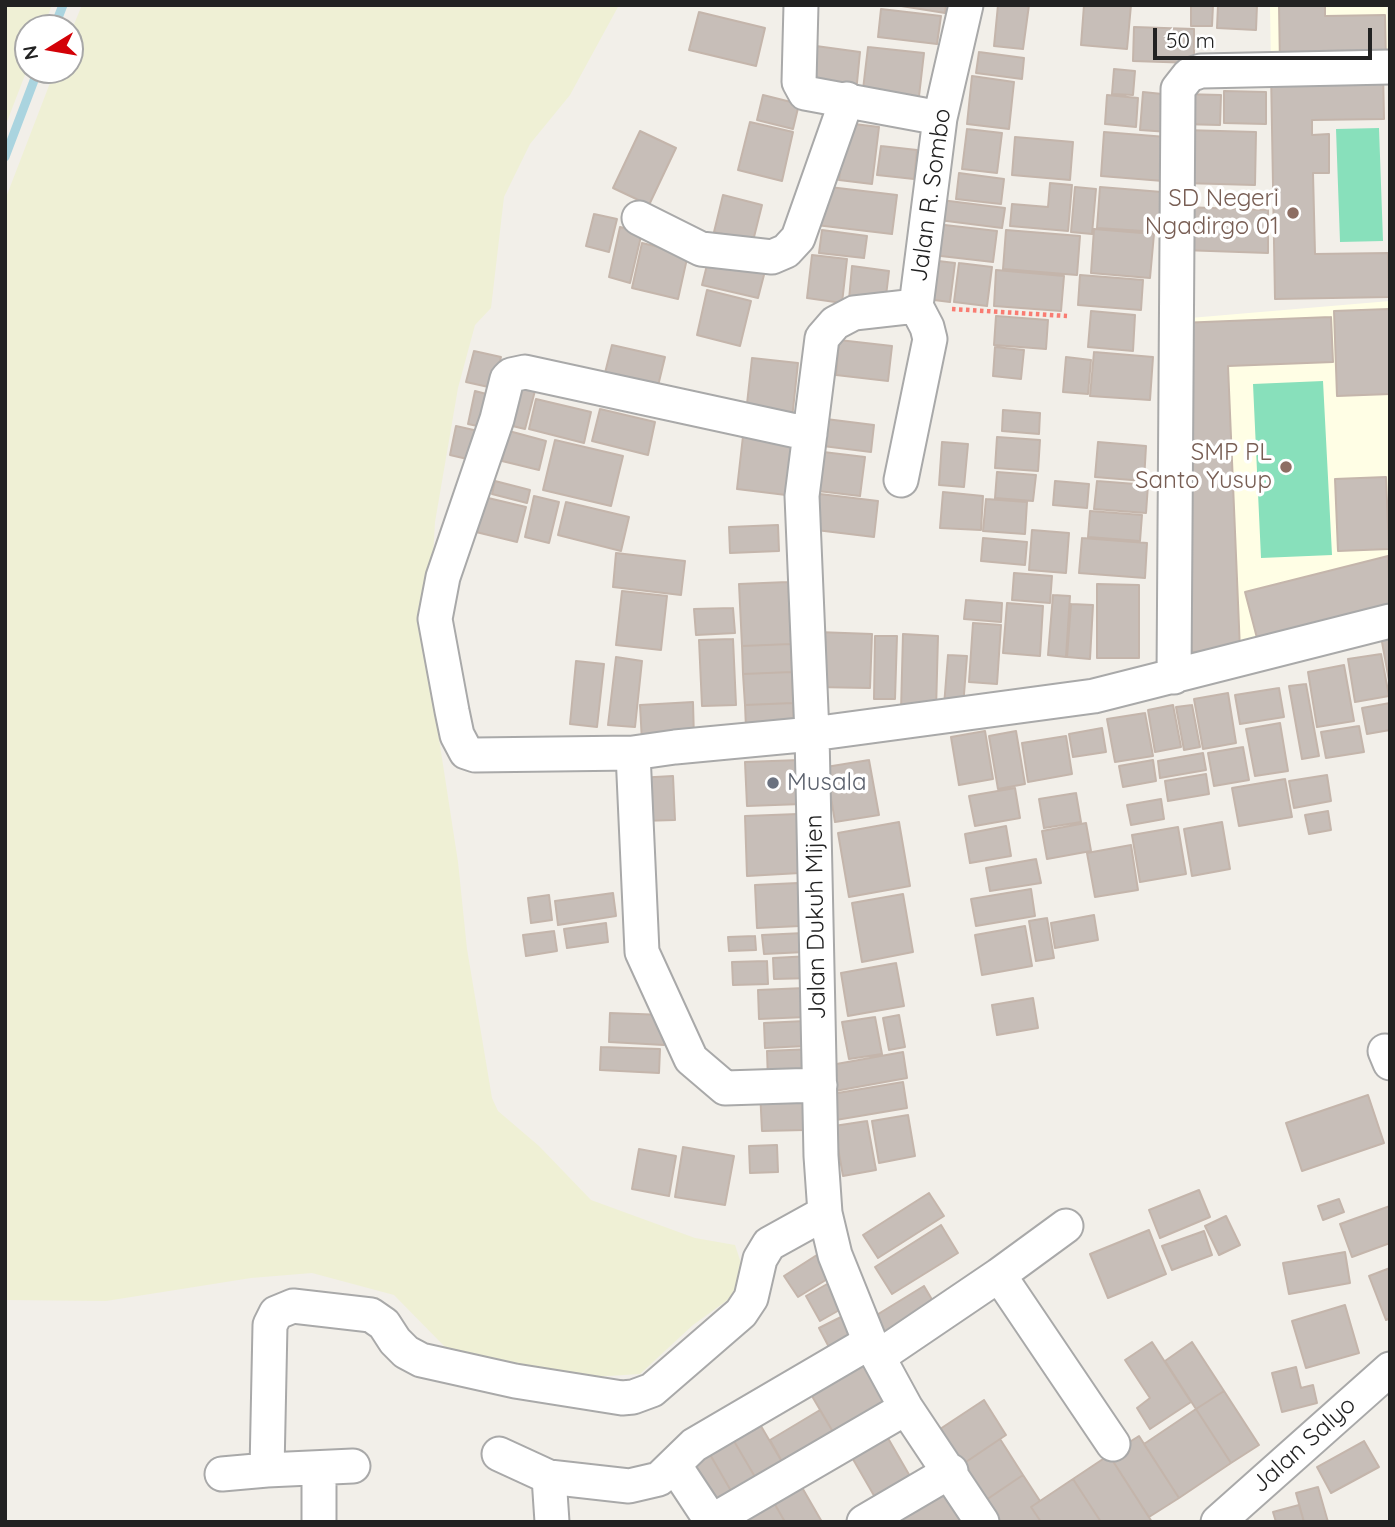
<!DOCTYPE html>
<html>
<head>
<meta charset="utf-8">
<style>
	body { margin:0 }
	#map { position:relative; width:1395px; height:1527px; overflow:hidden; background:#f2efe9; font-family:Quicksand,sans-serif }
	canvas { display:block }
	.frame { position:absolute; inset:0; border:7px solid #222; pointer-events:none }
	.north { position:absolute; left:14px; top:14px; width:70px; height:70px; box-sizing:border-box; background:#fff; border:2px solid #a7a7a7; border-radius:50%; rotate:259deg; font-size:19px; font-weight:700; line-height:28px; text-align:center; color:#222 }
	.north::after { content:''; display:block; margin:auto; width:24px; height:32px; background:#d30107; clip-path:polygon(50% 0,100% 100%,50% 72%,0 100%) }
	.scale { position:absolute; left:1153px; top:28px; width:219px; height:32px; box-sizing:border-box; border:4px solid #222; border-top:0; padding-left:9px; font-size:21px; line-height:24px; white-space:nowrap; color:#222; -webkit-text-stroke:5px #fff; paint-order:stroke }
</style>
</head>
<body>
<div id="map">
<canvas width="1395" height="1527"></canvas>
<div class="frame"></div>
<div class="north">N</div>
<div class="scale">50 m</div>
</div>
<script>
const c = document.querySelector('canvas').getContext('2d');
c.lineJoin = 'round';
function fillPath(path, color) { c.fillStyle = color; c.fill(path, 'evenodd'); }
const shape = rows => new Path2D(rows.map(r => 'M' + r).join(''));
function strokePath(path, color, width, dash) { c.strokeStyle = color; c.lineWidth = width; c.lineCap = dash ? 'butt' : 'round'; c.setLineDash(dash || []); c.stroke(path); }
function write(font, color, halo, rows, align = 'center') {
  c.font = font + ' Quicksand,sans-serif'; c.lineWidth = 7; c.setLineDash([]); c.textBaseline = 'middle'; c.strokeStyle = halo; c.fillStyle = color; for (const [text, x, y, turn = 0] of rows) {
    c.save(); c.translate(x, y); c.rotate((+turn || 0) * Math.PI / 180); c.textAlign = isNaN(turn) ? turn : align; if (halo) c.strokeText(text, 0, 0); c.fillText(text, 0, 0); c.restore();
  }
}
fillPath(shape([
	[1270,5,1387,5,1388,65,1271,67],
	[1390,301,1390,616,1186,661,1178,319]
]), '#fffee5');
fillPath(shape([
	[5,5,52,5,43,28,28,28,28,67,5,127],
	[82,5,619,5,570,95,530,144,504,197,491,308,475,325,458,388,435,522,427,661,458,862,467,949,492,1098,498,1111,539,1146,591,1200,695,1238,735,1245,743,1269,736,1294,693,1325,640,1374,577,1378,449,1351,394,1295,312,1273,251,1278,106,1301,5,1300,5,200,55,70,70,70,70,34]
]), '#eff0d5');
fillPath(shape([
	[1379,128,1383,241,1340,242,1336,129],
	[1323,381,1332,555,1261,558,1253,384]
]), '#88e0bb');
strokePath(shape([
	[54,28,63,5],
	[5,157,38,70]
]), '#aad4df', 9);
const building = shape([
	[895,5,946,5,945,13,895,5],
	[998,5,1029,5,1023,49,994,46,998,5],
	[1084,5,1131,5,1127,49,1081,45,1084,5],
	[1191,5,1213,5,1212,26,1191,26,1191,5],
	[1218,5,1257,5,1256,30,1217,28,1218,5],
	[1279,5,1325,5,1325,16,1385,15,1386,63,1280,65,1279,5],
	[881,9,941,16,937,44,878,37,881,9],
	[699,12,765,28,756,66,689,50,699,12],
	[1134,27,1194,29,1194,63,1133,61,1134,27],
	[816,46,860,52,856,93,811,88,816,46],
	[868,47,924,53,918,105,862,98,868,47],
	[979,52,1024,58,1022,79,976,73,979,52],
	[1114,69,1135,71,1133,95,1112,94,1114,69],
	[1383,69,1384,119,1312,120,1312,135,1329,134,1329,173,1313,173,1315,254,1388,253,1389,297,1275,299,1271,71,1383,69],
	[972,76,1014,82,1009,129,967,124,972,76],
	[1224,91,1266,92,1266,124,1224,123,1224,91],
	[1143,92,1172,95,1169,132,1140,130,1143,92],
	[1181,94,1221,95,1220,125,1180,124,1181,94],
	[763,95,799,104,793,129,757,120,763,95],
	[1107,95,1138,98,1136,127,1105,124,1107,95],
	[750,122,793,132,782,181,738,170,750,122],
	[846,123,879,127,872,184,839,180,846,123],
	[967,129,1002,133,997,173,962,169,967,129],
	[1184,130,1256,132,1255,185,1183,183,1184,130],
	[640,131,676,148,649,205,613,188,640,131],
	[1104,132,1166,137,1163,181,1101,176,1104,132],
	[1015,137,1073,142,1070,180,1012,175,1015,137],
	[881,146,917,150,914,179,877,175,881,146],
	[959,173,1004,179,1001,204,956,199,959,173],
	[1050,183,1072,185,1068,231,1010,226,1012,204,1048,207,1050,183],
	[821,186,897,195,892,234,816,225,821,186],
	[1075,187,1096,189,1092,234,1071,232,1075,187],
	[1100,187,1162,192,1158,232,1097,228,1100,187],
	[723,195,762,205,753,241,714,232,723,195],
	[933,199,1005,208,1002,228,931,219,933,199],
	[1183,207,1268,210,1268,253,1182,250,1183,207],
	[594,214,617,219,609,252,586,246,594,214],
	[936,224,997,231,993,262,932,255,936,224],
	[620,227,642,232,630,283,609,277,620,227],
	[1094,229,1154,234,1150,278,1091,273,1094,229],
	[822,230,867,236,864,258,819,253,822,230],
	[1006,230,1080,236,1077,275,1003,269,1006,230],
	[642,243,688,254,678,299,632,288,642,243],
	[812,255,847,259,842,303,807,298,812,255],
	[709,257,765,271,758,298,702,285,709,257],
	[930,260,955,263,950,302,926,299,930,260],
	[959,263,992,267,987,306,954,302,959,263],
	[852,266,889,271,885,304,849,300,852,266],
	[996,270,1064,276,1061,311,994,306,996,270],
	[1080,275,1143,280,1141,310,1078,305,1080,275],
	[707,290,751,301,740,346,697,335,707,290],
	[1389,309,1390,394,1337,396,1334,311,1389,309],
	[1091,311,1135,315,1133,351,1088,347,1091,311],
	[996,316,1048,320,1046,349,994,345,996,316],
	[1331,317,1333,362,1228,366,1240,650,1192,652,1179,323,1331,317],
	[839,340,892,346,888,381,836,375,839,340],
	[612,345,665,357,657,390,604,377,612,345],
	[995,347,1024,350,1021,379,993,376,995,347],
	[474,351,501,357,493,388,466,382,474,351],
	[1094,352,1153,357,1150,400,1090,396,1094,352],
	[1066,357,1091,360,1088,394,1063,392,1066,357],
	[752,358,798,363,792,419,746,413,752,358],
	[515,377,537,383,525,429,504,424,515,377],
	[475,391,494,396,487,428,468,424,475,391],
	[536,399,591,412,584,443,529,429,536,399],
	[600,409,655,422,648,455,592,441,600,409],
	[1003,410,1040,413,1039,434,1002,431,1003,410],
	[826,419,874,425,871,452,823,446,826,419],
	[456,426,487,433,480,462,450,455,456,426],
	[509,431,546,441,539,470,502,461,509,431],
	[743,436,792,442,786,495,737,489,743,436],
	[997,437,1040,440,1038,471,995,468,997,437],
	[555,440,623,456,611,506,543,490,555,440],
	[942,442,968,444,964,487,939,485,942,442],
	[1098,442,1146,446,1144,481,1095,477,1098,442],
	[815,451,865,457,860,496,810,490,815,451],
	[997,472,1036,475,1033,501,995,498,997,472],
	[1386,477,1389,549,1338,551,1335,479,1386,477],
	[495,481,530,490,527,503,492,494,495,481],
	[1055,481,1089,484,1087,508,1053,505,1055,481],
	[1097,481,1148,485,1146,513,1094,509,1097,481],
	[943,492,983,496,981,530,940,528,943,492],
	[820,494,878,501,874,537,816,530,820,494],
	[534,496,559,502,549,543,525,537,534,496],
	[484,497,526,507,517,542,476,532,484,497],
	[986,499,1027,502,1025,534,983,531,986,499],
	[566,502,629,517,621,551,558,535,566,502],
	[1090,511,1142,515,1140,541,1088,537,1090,511],
	[778,525,779,551,730,553,729,527,778,525],
	[1032,530,1069,533,1066,573,1029,570,1032,530],
	[983,538,1027,542,1025,565,981,561,983,538],
	[1082,538,1147,543,1145,578,1079,573,1082,538],
	[616,553,685,561,681,595,613,587,616,553],
	[1388,556,1390,605,1257,638,1245,592,1388,556],
	[1014,573,1052,576,1050,603,1012,600,1014,573],
	[788,582,791,644,742,646,739,584,788,582],
	[1097,584,1139,585,1139,658,1097,658,1097,584],
	[622,591,667,596,661,650,616,645,622,591],
	[1053,595,1070,596,1066,657,1048,655,1053,595],
	[966,600,1002,603,1001,622,964,619,966,600],
	[1007,603,1043,606,1040,656,1003,653,1007,603],
	[1071,604,1093,605,1090,659,1067,657,1071,604],
	[733,608,735,633,696,635,694,609,733,608],
	[973,623,1001,625,997,684,969,682,973,623],
	[1390,629,1390,686,1380,631,1390,629],
	[817,632,872,634,870,688,816,687,817,632],
	[903,634,938,636,936,711,901,711,903,634],
	[875,636,897,636,895,699,874,699,875,636],
	[733,639,736,705,702,706,699,640,733,639],
	[791,644,792,672,743,674,742,646,791,644],
	[1381,654,1389,696,1355,702,1348,659,1381,654],
	[948,655,967,656,963,707,944,706,948,655],
	[616,657,642,661,635,727,608,725,616,657],
	[576,661,604,664,597,727,570,724,576,661],
	[1344,665,1354,721,1317,727,1308,672,1344,665],
	[792,672,793,703,745,705,743,674,792,672],
	[1306,684,1319,756,1302,759,1289,686,1306,684],
	[1279,688,1284,717,1240,724,1235,695,1279,688],
	[1228,693,1236,743,1203,749,1194,699,1228,693],
	[693,702,694,739,642,742,640,705,693,702],
	[793,703,794,726,746,728,745,705,793,703],
	[1390,703,1390,730,1367,734,1362,708,1390,703],
	[1173,705,1181,747,1155,752,1148,710,1173,705],
	[1192,705,1200,747,1184,750,1176,707,1192,705],
	[1145,713,1153,756,1115,762,1107,719,1145,713],
	[1280,723,1288,771,1255,776,1246,729,1280,723],
	[1359,726,1364,752,1326,758,1321,732,1359,726],
	[1102,728,1106,752,1073,757,1069,734,1102,728],
	[985,731,993,779,959,785,951,737,985,731],
	[1016,731,1025,784,998,789,989,736,1016,731],
	[1066,736,1072,774,1028,782,1022,743,1066,736],
	[1243,747,1249,780,1214,786,1208,753,1243,747],
	[1203,753,1206,770,1160,778,1158,761,1203,753],
	[800,760,802,804,747,806,745,762,800,760],
	[869,760,879,815,835,822,826,767,869,760],
	[1153,760,1156,781,1123,787,1119,766,1153,760],
	[1206,774,1209,794,1168,801,1165,781,1206,774],
	[1327,775,1331,801,1294,808,1289,781,1327,775],
	[673,776,675,820,640,821,637,778,673,776],
	[1285,779,1292,817,1239,826,1232,788,1285,779],
	[1015,788,1020,818,975,826,969,796,1015,788],
	[1076,793,1081,822,1044,828,1039,799,1076,793],
	[1161,799,1164,819,1131,825,1127,805,1161,799],
	[1328,811,1331,830,1309,834,1305,815,1328,811],
	[798,814,800,873,747,876,745,816,798,814],
	[899,822,910,886,849,897,838,833,899,822],
	[1222,822,1230,869,1192,876,1184,829,1222,822],
	[1086,823,1091,851,1047,859,1042,831,1086,823],
	[1006,826,1011,856,970,863,965,834,1006,826],
	[1178,827,1186,874,1140,882,1132,835,1178,827],
	[1131,845,1138,890,1095,897,1087,853,1131,845],
	[1036,859,1041,883,990,891,986,868,1036,859],
	[798,883,800,926,757,928,755,885,798,883],
	[1031,889,1035,916,976,926,971,899,1031,889],
	[613,893,616,916,558,925,555,901,613,893],
	[903,894,913,952,862,962,852,903,903,894],
	[549,895,552,920,531,923,528,898,549,895],
	[1094,915,1098,940,1055,948,1051,923,1094,915],
	[1047,918,1054,958,1036,961,1029,921,1047,918],
	[606,923,608,942,567,948,564,929,606,923],
	[1025,926,1032,966,982,975,975,935,1025,926],
	[554,931,557,951,526,956,523,935,554,931],
	[804,933,805,952,764,954,762,935,804,933],
	[755,936,756,950,729,951,728,937,755,936],
	[811,956,812,978,774,979,773,958,811,956],
	[767,961,768,984,733,985,732,962,767,961],
	[896,963,904,1006,848,1016,841,973,896,963],
	[805,988,806,1017,759,1019,758,990,805,988],
	[1033,998,1038,1028,997,1035,992,1005,1033,998],
	[610,1013,665,1015,664,1045,609,1042,610,1013],
	[899,1015,905,1047,889,1050,883,1018,899,1015],
	[875,1017,882,1054,849,1059,842,1022,875,1017],
	[805,1021,806,1046,765,1048,764,1023,805,1021],
	[601,1047,660,1049,659,1073,600,1070,601,1047],
	[812,1049,813,1079,768,1081,767,1051,812,1049],
	[903,1052,907,1078,835,1091,831,1065,903,1052],
	[903,1082,907,1108,830,1121,826,1095,903,1082],
	[803,1088,805,1130,762,1131,760,1090,803,1088],
	[1368,1095,1384,1143,1302,1171,1286,1123,1368,1095],
	[908,1115,915,1156,879,1163,872,1121,908,1115],
	[867,1121,876,1170,843,1176,834,1126,867,1121],
	[777,1145,778,1172,750,1173,749,1146,777,1145],
	[683,1147,734,1156,725,1205,675,1197,683,1147],
	[639,1149,676,1156,669,1196,632,1189,639,1149],
	[1199,1190,1210,1217,1160,1238,1149,1210,1199,1190],
	[929,1193,944,1216,878,1258,863,1235,929,1193],
	[1339,1199,1344,1212,1323,1220,1318,1206,1339,1199],
	[1390,1206,1390,1243,1352,1257,1340,1224,1390,1206],
	[1226,1216,1240,1245,1219,1255,1205,1226,1226,1216],
	[941,1225,958,1253,892,1294,875,1267,941,1225],
	[1149,1230,1166,1274,1108,1298,1090,1254,1149,1230],
	[1204,1231,1212,1255,1172,1270,1162,1246,1204,1231],
	[1345,1252,1350,1283,1289,1294,1283,1263,1345,1252],
	[820,1253,834,1275,798,1297,784,1276,820,1253],
	[1390,1268,1390,1318,1386,1320,1369,1276,1390,1268],
	[836,1279,850,1304,820,1321,806,1296,836,1279],
	[924,1286,937,1308,889,1338,875,1316,924,1286],
	[1345,1305,1359,1353,1306,1368,1292,1321,1345,1305],
	[849,1313,861,1336,831,1351,819,1328,849,1313],
	[1152,1342,1191,1402,1150,1429,1137,1408,1150,1398,1125,1360,1152,1342],
	[1192,1342,1224,1391,1196,1409,1165,1361,1192,1342],
	[865,1358,891,1404,836,1437,809,1391,865,1358],
	[1296,1367,1301,1388,1313,1385,1317,1403,1282,1412,1272,1373,1296,1367],
	[1224,1391,1259,1445,1231,1463,1196,1409,1224,1391],
	[984,1400,1006,1435,960,1466,937,1431,984,1400],
	[1196,1409,1231,1463,1179,1498,1144,1444,1196,1409],
	[820,1410,836,1437,785,1467,770,1440,820,1410],
	[758,1421,785,1467,758,1482,731,1436,758,1421],
	[885,1433,911,1478,876,1499,850,1454,885,1433],
	[731,1436,758,1482,734,1496,708,1451,731,1436],
	[1139,1436,1179,1498,1149,1517,1109,1455,1139,1436],
	[1000,1439,1023,1475,983,1502,960,1466,1000,1439],
	[1364,1441,1379,1467,1331,1493,1317,1467,1364,1441],
	[708,1451,734,1496,710,1511,683,1465,708,1451],
	[1109,1455,1152,1522,1101,1522,1073,1479,1109,1455],
	[1023,1475,1040,1501,1031,1507,1041,1522,996,1522,983,1502,1023,1475],
	[1073,1479,1101,1522,1041,1522,1031,1507,1073,1479],
	[800,1484,822,1522,785,1522,773,1501,800,1484],
	[1318,1487,1328,1522,1304,1522,1296,1493,1318,1487],
	[941,1488,961,1522,892,1522,941,1488],
	[773,1501,785,1522,750,1522,747,1516,773,1501],
	[1299,1505,1304,1522,1276,1522,1273,1512,1299,1505]
]);
fillPath(building, '#c7beb8');
strokePath(building, '#c4b5ab', 2);
const minor = shape([
	[801,5,799,82,805,93,940,118],
	[966,5,940,118,916,306,854,313,835,323,822,338,802,496,812,734,821,1156,825,1213,835,1255,870,1342,906,1408,982,1522],
	[639,218,701,249,772,257,786,251,798,238,847,99],
	[810,434,525,372,511,375,507,379,497,419,443,577,435,619,452,711,457,735,466,752,475,755,633,753,675,747,812,734,1094,696,1390,621],
	[901,480,930,339,927,327,916,306],
	[1174,677,1178,89,1189,75,1201,71,1390,67],
	[633,753,642,952,691,1059,725,1088,820,1085],
	[1385,1051,1390,1063],
	[999,1275,1066,1226],
	[878,1357,999,1275,1113,1444],
	[499,1454,549,1477,552,1522],
	[353,1466,267,1470,270,1325,276,1313,293,1306,371,1315,384,1324,395,1341,406,1352,421,1360,515,1381,622,1398,633,1397,652,1390,741,1313,751,1298,760,1259,769,1244,825,1213],
	[675,1466,712,1522],
	[222,1474,267,1470],
	[549,1477,629,1486,659,1479,694,1445,870,1342],
	[712,1521,906,1408],
	[319,1522,319,1468],
	[864,1522,951,1471],
	[1218,1522,1390,1369]
]);
strokePath(minor, '#a9a9a9', 37);
strokePath(shape([
	[952,309,1067,316]
]), '#f97c72', 4.5, [3.5, 3.5]);
strokePath(minor, '#fff', 33);
for (const [x, y, r, color] of [
	[1293,213,7,"#8d6e63"],
	[1286,467,7,"#8d6e63"],
	[773,783,7,"#6b7280"]
]) { const dot = new Path2D(); dot.arc(x, y, r, 0, 2 * Math.PI); c.fillStyle = color; c.fill(dot); strokePath(dot, '#fff', 2.5); }
write('24px', '#222', '#fff', [
	["Jalan R. Sombo",931,195,-82],
	["Jalan Dukuh Mijen",816,917,-91],
	["Jalan Salyo",1304,1445,-42]
]);
write('24px', '#785e54', '#fff', [
	["SD Negeri",1279,199],
	["Ngadirgo 01",1279,227],
	["SMP PL",1272,453],
	["Santo Yusup",1272,481]
], 'right');
write('24px', '#5b616d', '#fff', [
	["Musala",787,783]
], 'left');
</script>
</body>
</html>
